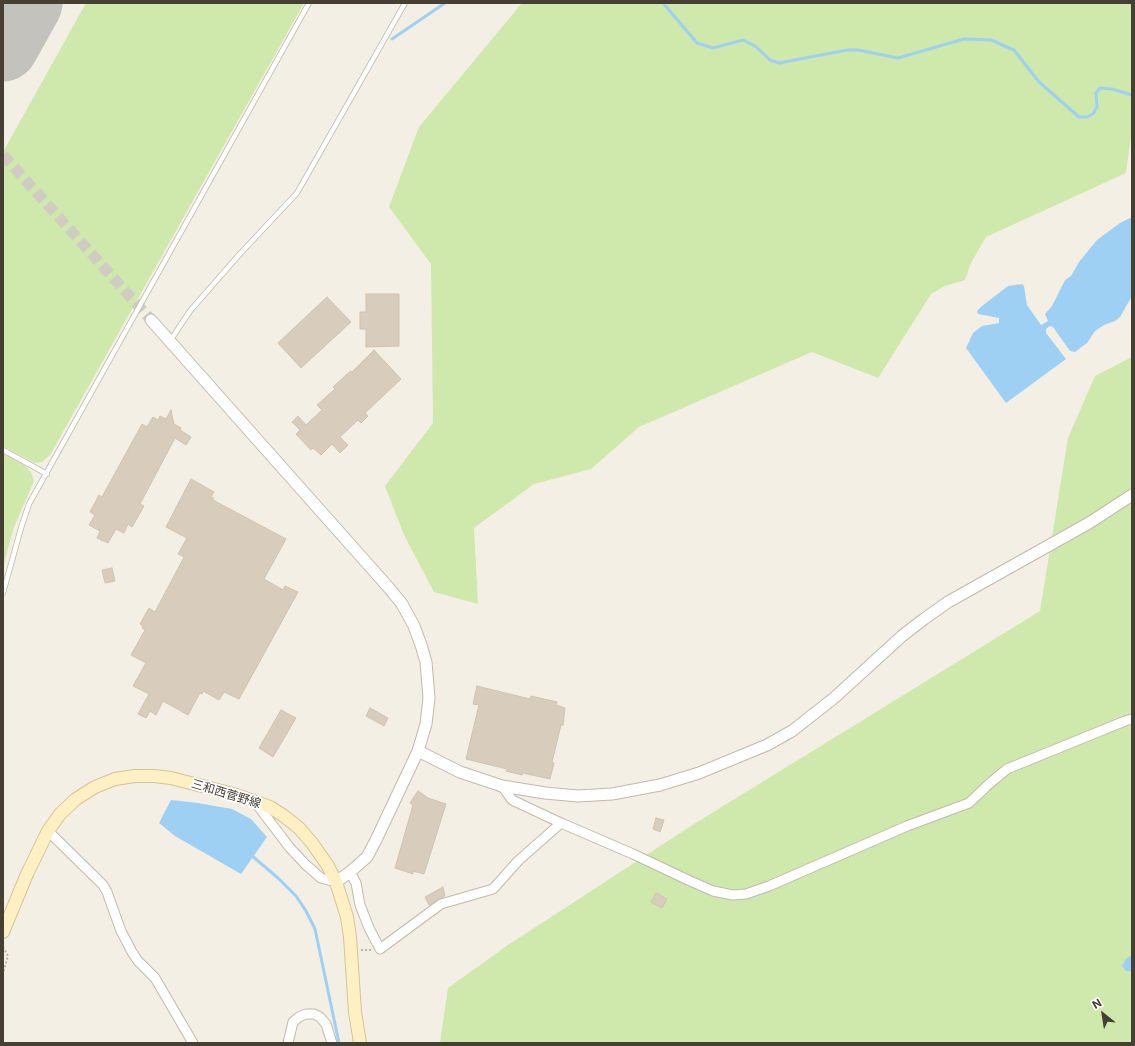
<!DOCTYPE html>
<html>
<head>
<meta charset="utf-8">
<style>
	body { margin:0 }
	#map { position:relative; width:1135px; height:1046px; overflow:hidden; background:#f3efe5; font-family:Inter,sans-serif }
	canvas { display:block }
	.frame { position:absolute; inset:0; border:4px solid #463f34; pointer-events:none }
	.north { position:absolute; left:1083px; top:994px; width:40px; height:40px; -webkit-text-stroke:3px #fff; paint-order:stroke; rotate:330deg; font-size:11px; font-weight:700; line-height:16px; text-align:center; color:#463f34 }
	.north::after { content:''; display:block; margin:auto; width:14px; height:18px; background:#463f34; clip-path:polygon(50% 0,100% 100%,50% 72%,0 100%) }
</style>
</head>
<body>
<div id="map">
<canvas width="1135" height="1046"></canvas>
<div class="frame"></div>
<div class="north">N</div>
</div>
<script>
const c = document.querySelector('canvas').getContext('2d');
c.lineJoin = 'round';
function fillPath(path, color) { c.fillStyle = color; c.fill(path, 'evenodd'); }
const shape = rows => new Path2D(rows.map(r => 'M' + r).join(''));
function strokePath(path, color, width, dash) { c.strokeStyle = color; c.lineWidth = width; c.lineCap = dash ? 'butt' : 'round'; c.setLineDash(dash || []); c.stroke(path); }
function write(font, color, halo, rows, align = 'center') {
  c.font = font + ' Inter,"Noto Sans JP",sans-serif'; c.lineWidth = 3.5; c.setLineDash([]); c.textBaseline = 'middle'; c.strokeStyle = halo; c.fillStyle = color; for (const [text, x, y, turn = 0] of rows) {
    c.save(); c.translate(x, y); c.rotate((+turn || 0) * Math.PI / 180); c.textAlign = isNaN(turn) ? turn : align; if (halo) c.strokeText(text, 0, 0); c.fillText(text, 0, 0); c.restore();
  }
}
fillPath(shape([
	[86,3,304,3,50,455,42,462,35,463,3,446,3,152],
	[522,3,1132,3,1132,129,1126,173,986,237,971,263,965,280,945,286,931,294,878,378,812,352,639,427,591,469,534,484,474,528,478,604,434,592,404,535,385,486,433,423,431,264,389,207,419,127],
	[1132,357,1132,1043,440,1043,448,988,508,945,694,824,1040,611,1068,438,1095,376],
	[3,453,25,466,31,472,34,481,14,527,3,567]
]), '#cee9ab');
fillPath(shape([
	[1132,217,1132,296,1120,317,1115,321,1104,325,1095,331,1087,343,1075,352,1070,351,1053,327,1050,326,1046,329,1046,333,1066,359,1006,403,966,348,973,333,982,326,999,323,999,318,978,314,977,311,982,306,1008,286,1022,284,1024,286,1027,305,1041,325,1048,321,1045,314,1052,306,1065,280,1071,276,1079,262,1097,240,1120,223],
	[171,800,198,803,232,809,251,819,267,837,241,874,175,836,159,823],
	[1132,955,1132,971,1126,971,1122,966,1126,959]
]), '#9ed0f3');
strokePath(shape([
	[663,3,697,43,713,48,743,40,755,46,770,60,779,63,847,50,858,50,898,58,964,39,991,40,1014,50,1039,82,1079,117,1087,117,1093,114,1097,107,1096,93,1100,88,1112,89,1132,95],
	[392,39,445,3],
	[251,855,278,878,296,896,306,911,315,929,339,1043]
]), '#9ed0f3', 3);
strokePath(shape([
	[3,46,27,3]
]), '#c4c2bd', 71);
const building = shape([
	[366,294,399,294,399,346,366,347,366,329,360,329,360,312,366,312,366,294],
	[327,297,351,322,301,368,278,343,327,297],
	[374,350,401,379,365,413,368,416,361,423,358,420,340,437,348,445,340,453,332,444,321,455,313,448,311,450,296,434,300,430,292,422,298,416,306,425,322,410,317,405,335,389,333,387,346,375,351,371,352,372,374,350],
	[171,410,174,424,181,428,180,430,191,437,186,445,175,438,140,504,144,506,132,527,128,524,124,533,116,529,108,543,97,538,100,531,89,525,95,515,90,512,99,495,102,497,142,424,147,427,153,417,158,420,160,416,166,419,171,410],
	[191,479,214,492,211,497,214,498,213,500,286,539,264,579,283,590,285,586,298,592,239,699,224,692,219,700,203,691,202,694,200,693,188,715,163,701,156,715,150,711,146,718,138,714,149,694,133,686,146,663,131,655,145,630,142,628,143,626,140,624,149,608,155,612,184,557,178,554,187,538,166,527,191,479],
	[112,568,115,581,105,583,102,570,112,568],
	[477,686,530,699,531,696,557,702,556,705,565,708,563,725,561,725,552,762,554,763,550,779,523,773,522,775,506,771,507,769,466,759,479,705,473,704,477,686],
	[370,708,388,718,384,726,366,716,370,708],
	[281,710,296,718,273,757,259,748,281,710],
	[418,791,428,798,446,804,424,874,413,871,413,874,395,868,413,805,410,803,418,791],
	[656,818,664,820,660,832,653,829,656,818],
	[443,887,445,896,429,905,425,897,443,887],
	[656,893,667,899,662,908,651,902,656,893]
]);
fillPath(building, '#d8cdbd');
strokePath(building, '#d0c2ad', 1);
strokePath(shape([
	[3,155,151,320]
]), '#d0ccc2', 11, [11, 5.5]);
const service = shape([
	[170,341,190,311,238,256,297,193,405,3],
	[3,450,47,474],
	[3,593,21,528,29,504,309,3]
]);
const minor = shape([
	[502,786,512,800,561,823,633,854,688,880,713,891,733,895,746,894,769,886,907,826,969,803,989,784,1007,769,1125,721,1132,719],
	[255,802,290,848,306,865,321,878,336,882],
	[48,831,103,885,107,892,121,931,132,952,138,961,155,978,193,1043],
	[350,872,356,883,360,905,369,928,380,949,441,904,493,889,518,861,561,823],
	[288,1043,293,1022,299,1017,306,1014,314,1014,320,1017,326,1024,332,1043]
]);
const tertiary = shape([
	[151,320,389,588,402,604,414,626,421,645,426,662,429,698,426,724,418,751,376,840,367,857,350,872,336,882],
	[418,751,460,772,502,786,545,793,578,796,612,794,660,785,699,773,767,745,792,731,834,698,902,636,924,619,948,602,1089,523,1132,495]
]);
const secondary = shape([
	[3,932,27,874,48,831,60,814,76,799,95,787,115,779,135,776,154,776,171,778,237,795,270,807,284,816,299,828,312,843,328,866,336,882,347,917,350,937,355,1012,360,1043]
]);
strokePath(service, '#c2b9aa', 6);
strokePath(minor, '#c2b9aa', 11);
strokePath(tertiary, '#c2b9aa', 13);
strokePath(secondary, '#d5c392', 14);
strokePath(shape([
	[3,947,8,956,3,973],
	[361,950,371,950]
]), '#c1b298', 2, [2, 2]);
strokePath(service, '#fff', 4.5);
strokePath(minor, '#fff', 9);
strokePath(tertiary, '#fff', 11);
strokePath(secondary, '#fff0c3', 12);
write('12px', '#463f34', '#fff', [
	["三和西菅野線",226,794,17]
]);
</script>
</body>
</html>
